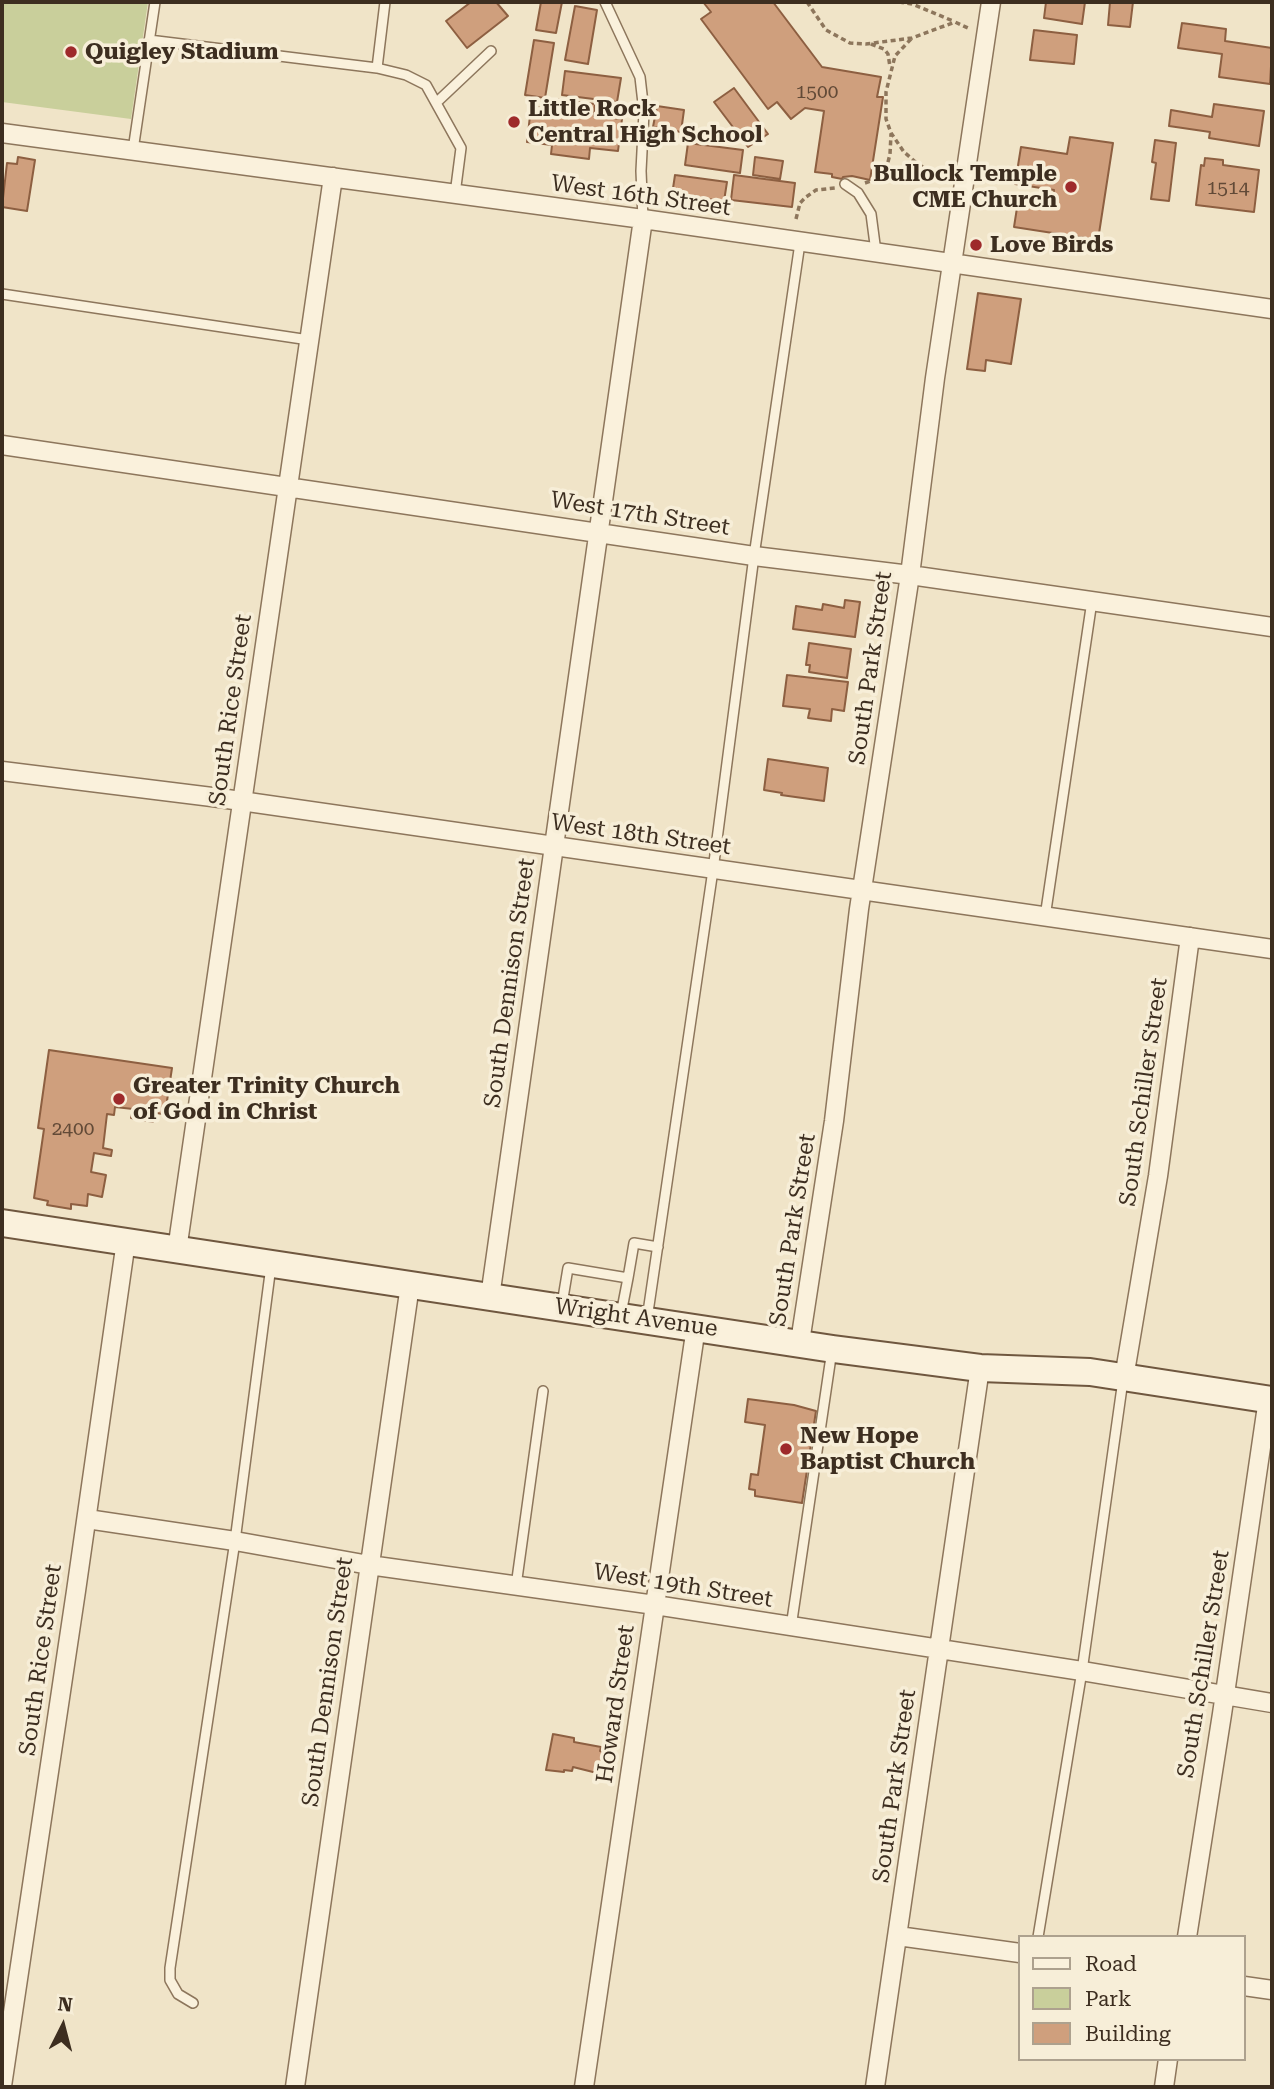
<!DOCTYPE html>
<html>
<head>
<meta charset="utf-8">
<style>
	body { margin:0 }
	#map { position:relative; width:1274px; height:2089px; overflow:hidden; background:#f0e4c8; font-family:"Roboto Serif",serif }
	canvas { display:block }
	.frame { position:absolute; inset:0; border:4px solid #3d2e20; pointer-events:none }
	.legend { position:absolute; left:1018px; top:1935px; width:228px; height:126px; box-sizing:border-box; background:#f7eed8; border:2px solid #ada18e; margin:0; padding:9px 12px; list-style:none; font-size:21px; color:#3d2e20 }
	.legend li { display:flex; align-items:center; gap:14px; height:35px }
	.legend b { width:35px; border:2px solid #ada18e }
	.north { position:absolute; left:28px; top:1991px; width:70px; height:70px; -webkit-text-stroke:5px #f7eed8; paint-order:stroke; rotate:6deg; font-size:19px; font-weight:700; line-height:28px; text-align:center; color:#3d2e20 }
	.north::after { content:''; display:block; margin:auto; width:24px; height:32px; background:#3d2e20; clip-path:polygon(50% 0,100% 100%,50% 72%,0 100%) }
</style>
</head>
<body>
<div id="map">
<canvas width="1274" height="2089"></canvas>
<div class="frame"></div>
<ul class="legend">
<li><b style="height:9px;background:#faf1dc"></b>Road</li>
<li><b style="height:19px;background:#c9cf9b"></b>Park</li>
<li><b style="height:19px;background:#cf9f7d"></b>Building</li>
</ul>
<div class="north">N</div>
</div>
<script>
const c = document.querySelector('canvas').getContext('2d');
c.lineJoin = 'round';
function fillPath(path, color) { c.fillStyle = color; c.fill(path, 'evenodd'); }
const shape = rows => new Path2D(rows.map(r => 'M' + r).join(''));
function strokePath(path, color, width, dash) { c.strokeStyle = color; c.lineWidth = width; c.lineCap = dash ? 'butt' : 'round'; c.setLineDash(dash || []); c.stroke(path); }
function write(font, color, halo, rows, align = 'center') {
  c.font = font + ' "Roboto Serif",serif'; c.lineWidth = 7; c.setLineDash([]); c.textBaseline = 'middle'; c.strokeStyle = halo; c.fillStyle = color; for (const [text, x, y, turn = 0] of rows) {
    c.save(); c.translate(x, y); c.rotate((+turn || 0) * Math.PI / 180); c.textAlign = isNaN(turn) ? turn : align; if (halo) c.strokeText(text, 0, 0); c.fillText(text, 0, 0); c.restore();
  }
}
fillPath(shape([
	[2,2,148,2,131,119,2,102]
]), '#c9cf9b');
const building = shape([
	[471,2,496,2,508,16,467,48,446,21,471,2],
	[541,2,562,2,556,33,536,30,541,2],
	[703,2,773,2,822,67,881,77,877,97,883,97,870,180,852,176,843,177,842,179,832,177,832,174,815,172,824,111,805,108,791,119,777,102,768,109,701,19,711,12,703,2],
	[1046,2,1085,2,1082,24,1044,18,1046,2],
	[1110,2,1133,2,1130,27,1108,25,1110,2],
	[575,6,597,10,588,64,565,60,575,6],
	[1182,23,1226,29,1225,41,1272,48,1270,84,1219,77,1222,54,1178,48,1182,23],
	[1034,30,1077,35,1074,64,1030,60,1034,30],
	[534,40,554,43,545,98,525,95,534,40],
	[565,71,621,78,617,102,562,95,565,71],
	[734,88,768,134,748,147,714,102,734,88],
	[554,99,595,104,594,116,622,119,618,151,590,148,589,159,551,154,552,145,527,142,531,107,553,109,554,99],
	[1214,104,1264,111,1259,146,1209,138,1210,132,1169,126,1171,110,1212,117,1214,104],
	[657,106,684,110,681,132,653,127,657,106],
	[1070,137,1113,143,1098,240,1014,227,1019,195,1053,200,1054,190,1015,184,1021,147,1067,154,1070,137],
	[1155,140,1176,143,1169,201,1151,199,1156,163,1152,162,1155,140],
	[688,143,743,150,740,173,685,165,688,143],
	[18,157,35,160,27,211,2,207,7,163,17,164,18,157],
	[755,157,783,161,780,179,753,175,755,157],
	[1205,158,1223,160,1223,165,1259,170,1254,212,1196,205,1201,165,1204,166,1205,158],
	[675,175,727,182,724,201,672,195,675,175],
	[734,175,795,183,792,207,731,200,734,175],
	[978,293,1021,299,1011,364,986,360,985,371,967,369,978,293],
	[845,600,860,602,855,637,793,629,796,606,822,610,823,604,844,608,845,600],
	[809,643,851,649,847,678,809,672,810,665,806,665,809,643],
	[787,675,848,682,844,711,832,709,831,721,808,718,810,709,783,706,787,675],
	[768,759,828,768,824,801,781,795,782,793,764,790,768,759],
	[49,1050,172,1068,165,1114,154,1113,153,1122,131,1118,133,1109,115,1107,114,1115,107,1114,103,1148,112,1150,111,1156,94,1153,91,1172,106,1175,102,1197,88,1194,87,1206,71,1204,71,1209,47,1205,48,1201,34,1198,44,1129,38,1128,49,1050],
	[748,1399,794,1405,816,1411,802,1503,755,1496,755,1490,749,1489,751,1474,758,1475,765,1425,745,1422,748,1399],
	[553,1734,574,1738,574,1742,601,1747,600,1751,607,1753,605,1769,598,1767,597,1773,573,1767,572,1771,564,1770,564,1772,546,1770,553,1734]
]);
fillPath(building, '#cf9f7d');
strokePath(building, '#8d5f41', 2);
const lane = shape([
	[605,2,640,77,644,112,641,171,643,219],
	[149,40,377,68,406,75,426,85,461,148,455,194],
	[377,68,385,2],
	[437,102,491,51],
	[133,150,155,2],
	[845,184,858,193,871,214,876,252],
	[2,294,309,340],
	[1045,917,1092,601],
	[628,1278,634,1243,658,1247],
	[562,1304,568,1268,628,1278,621,1314],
	[647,1319,713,870,754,556,800,243],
	[516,1586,543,1391],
	[791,1627,832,1350],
	[1038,1937,1082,1671,1123,1380],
	[193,2003,178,1994,170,1980,170,1968,235,1541,271,1266]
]);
const street = shape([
	[2,133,643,219,1272,309],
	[2,445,754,556,910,575,1272,627],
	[2,771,220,798,1272,949],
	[177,1250,333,177],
	[490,1297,643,219],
	[800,1342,834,1121,859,909,910,575,935,378,991,2],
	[1124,1378,1158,1176,1190,937],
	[87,1519,235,1541,369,1565,655,1605,1082,1671,1272,1703],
	[898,1936,1020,1953],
	[1187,1937,1222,1714,1268,1399],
	[1244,1986,1272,1990],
	[2,2086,76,1591,126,1241],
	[295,2087,410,1285],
	[584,2087,696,1327],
	[875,2087,980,1368],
	[1164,2087,1168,2059]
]);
const secondary = shape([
	[2,1223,833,1349,980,1368,1090,1372,1272,1400]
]);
strokePath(lane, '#8d765c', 12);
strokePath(street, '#8d765c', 21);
strokePath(secondary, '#6f573f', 30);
strokePath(shape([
	[807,2,826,30,850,43,866,44,912,38,955,22,970,29],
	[899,2,912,4,953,21],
	[911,39,895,56,886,92,886,119,891,133,904,152,919,165,949,179],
	[871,44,884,49,888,54,890,67],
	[865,183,880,178,886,170,890,154,891,134],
	[796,219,800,203,806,197,816,190,835,188]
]), '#8d765c', 3.5, [5, 3.5]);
strokePath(lane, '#faf1dc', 9);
strokePath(street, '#faf1dc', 18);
strokePath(secondary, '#faf1dc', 26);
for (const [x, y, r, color] of [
	[71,52,7,"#9e2a2b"],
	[514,122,7,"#9e2a2b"],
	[1071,187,7,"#9e2a2b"],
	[976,245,7,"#9e2a2b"],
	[119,1099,7,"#9e2a2b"],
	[786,1449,7,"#9e2a2b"]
]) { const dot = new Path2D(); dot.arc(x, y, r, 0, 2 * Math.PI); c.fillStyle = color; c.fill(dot); strokePath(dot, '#f7eed8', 2.5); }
write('19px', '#624a37', null, [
	["1500",817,92],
	["1514",1228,188],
	["2400",73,1129]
]);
write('bold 23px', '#3d2e20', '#f7eed8', [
	["Quigley Stadium",85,52],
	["Little Rock",528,109],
	["Central High School",528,135],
	["Bullock Temple",1057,174,"right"],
	["CME Church",1057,200,"right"],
	["Love Birds",990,245],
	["Greater Trinity Church",133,1086],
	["of God in Christ",133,1112],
	["New Hope",800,1436],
	["Baptist Church",800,1462]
], 'left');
write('23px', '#3d2e20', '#f7eed8', [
	["West 16th Street",641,196,8],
	["West 17th Street",640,514,9],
	["South Park Street",871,668,-82],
	["South Rice Street",231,710,-82],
	["West 18th Street",641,835,8],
	["South Dennison Street",510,983,-82],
	["South Schiller Street",1144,1092,-82],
	["South Park Street",793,1230,-81],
	["Wright Avenue",636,1318,8],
	["West 19th Street",683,1586,9],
	["South Rice Street",41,1660,-82],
	["South Schiller Street",1204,1664,-81],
	["South Dennison Street",328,1682,-82],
	["Howard Street",616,1704,-82],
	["South Park Street",895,1786,-82]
]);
</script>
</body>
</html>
